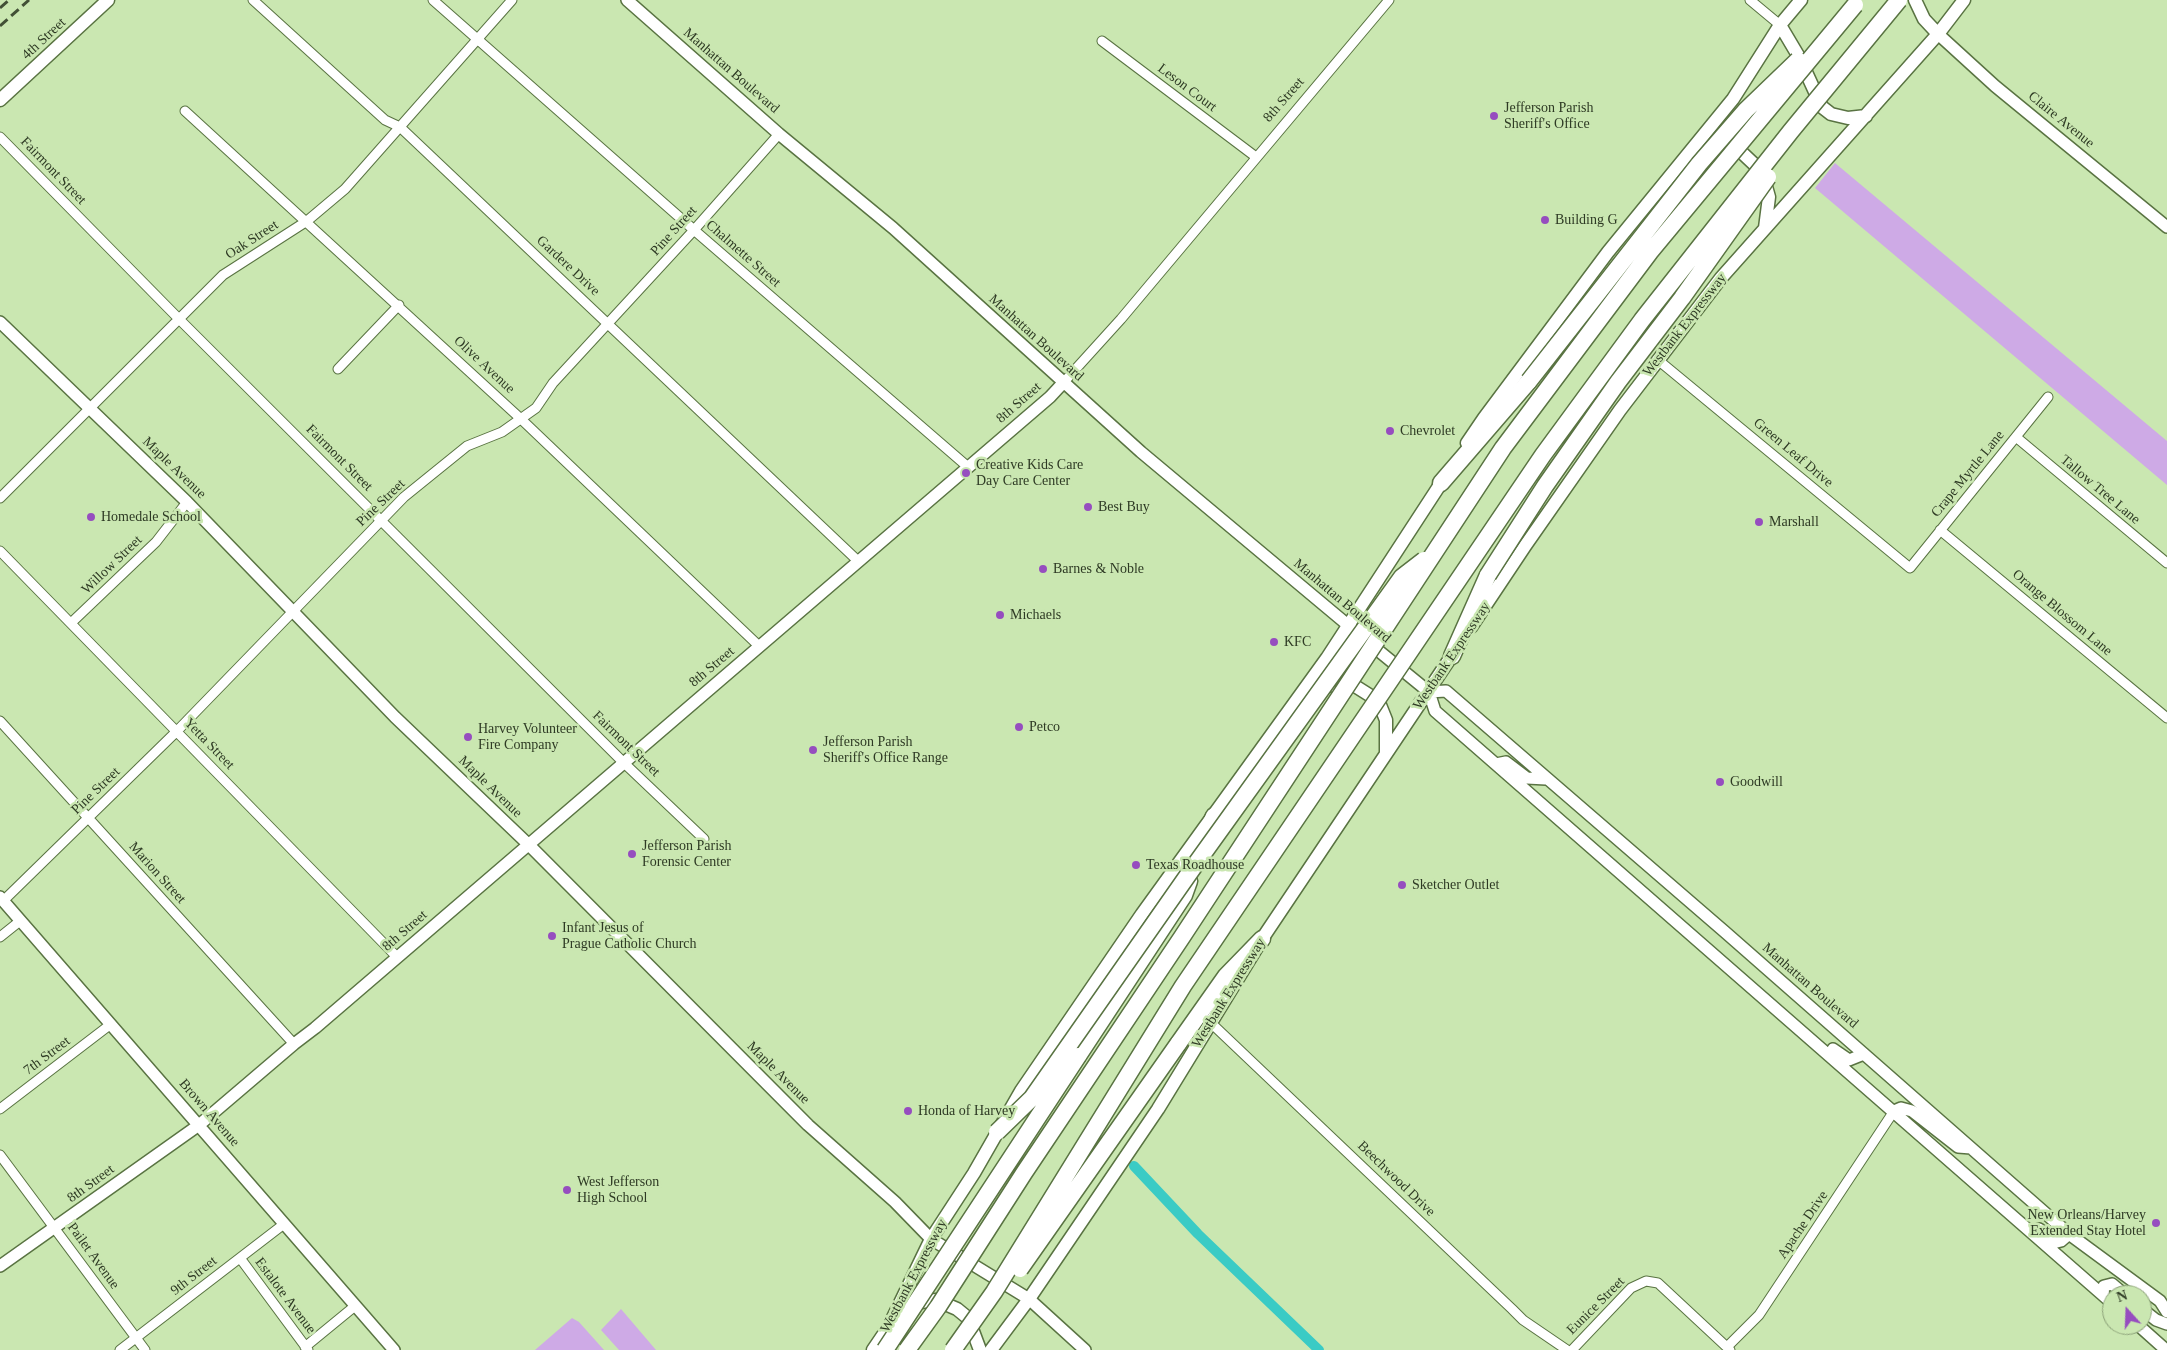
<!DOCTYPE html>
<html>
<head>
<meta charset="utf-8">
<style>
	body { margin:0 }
	#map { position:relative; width:2167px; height:1350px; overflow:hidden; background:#cae7b1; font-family:"Times New Roman",serif }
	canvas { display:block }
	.north { position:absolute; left:2102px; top:1285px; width:50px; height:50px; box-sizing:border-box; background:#cae7b1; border:1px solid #8ca279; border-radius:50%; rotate:340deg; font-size:14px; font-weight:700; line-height:20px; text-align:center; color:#2e3a24 }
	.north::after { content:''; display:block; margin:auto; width:18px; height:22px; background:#964dbf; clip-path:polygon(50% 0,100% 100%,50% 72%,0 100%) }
</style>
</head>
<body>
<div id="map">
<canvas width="2167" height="1350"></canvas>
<div class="north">N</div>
</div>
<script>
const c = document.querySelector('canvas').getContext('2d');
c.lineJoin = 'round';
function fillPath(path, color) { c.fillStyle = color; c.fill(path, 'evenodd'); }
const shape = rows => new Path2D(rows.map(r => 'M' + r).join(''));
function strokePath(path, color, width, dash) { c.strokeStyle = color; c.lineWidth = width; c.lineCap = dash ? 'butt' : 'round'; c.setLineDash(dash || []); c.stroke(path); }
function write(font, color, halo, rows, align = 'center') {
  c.font = font + ' "Times New Roman",serif'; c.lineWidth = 5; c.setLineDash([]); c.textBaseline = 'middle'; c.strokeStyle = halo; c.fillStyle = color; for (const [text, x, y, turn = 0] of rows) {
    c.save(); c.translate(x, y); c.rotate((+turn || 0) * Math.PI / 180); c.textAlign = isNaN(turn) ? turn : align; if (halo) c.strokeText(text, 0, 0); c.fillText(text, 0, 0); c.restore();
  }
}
fillPath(shape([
	[1835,163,2167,441,2167,485,1815,188],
	[621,1309,656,1350,619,1350,601,1330],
	[572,1318,579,1322,604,1350,535,1350]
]), '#ceaae6');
strokePath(shape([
	[1134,1166,1198,1234,1319,1350]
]), '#3acbc5', 10);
const minor = shape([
	[253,0,385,120,400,127,858,561],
	[433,0,694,230,968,467],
	[1750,0,1780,25],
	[1102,41,1256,157],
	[185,111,521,419,759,646],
	[0,137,179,319,623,762,704,839],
	[1658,360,1910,568,2048,397],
	[338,369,399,305],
	[1063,383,1121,319,1389,0],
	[2016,437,2167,563],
	[0,498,223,275,307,221,345,189,512,0],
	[1940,530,2167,718],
	[0,551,397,957],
	[71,623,156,542,187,502],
	[0,721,294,1044],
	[3,901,177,731,404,497,467,446,502,432,536,408,553,383,694,230,779,134],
	[0,937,20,921],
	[1210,1022,1512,1309,1523,1320,1567,1350],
	[0,1109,111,1024],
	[0,1155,145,1350],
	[240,1258,308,1350],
	[305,1347,355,1306],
	[1727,1347,1759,1315,1894,1111],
	[120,1350,284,1224],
	[1572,1350,1631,1288,1646,1281,1658,1283,1730,1350]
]);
const tertiary = shape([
	[627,0,779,134,893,228,1141,452,1355,631],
	[1938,34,1995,86,2167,227],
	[0,322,187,502,395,717,528,844,808,1125,895,1202,931,1239,1029,1299,1085,1350],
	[1369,643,1429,692,1435,711,2112,1303],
	[1429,692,1446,691,1725,932,2069,1234,2160,1301,2167,1312],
	[1496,764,1506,762,1527,778,1546,779],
	[0,897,394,1350],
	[1833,1049,1849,1060,1864,1054],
	[1894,1111,1901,1108,1912,1111,1958,1147,1971,1148],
	[2039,1229,2057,1242,2061,1241,2069,1234],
	[0,1266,199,1125,294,1044,315,1028,1050,397,1063,383],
	[2103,1294,2104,1286,2112,1284,2125,1295],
	[2142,1309,2156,1320,2167,1324],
	[2138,1325,2166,1350]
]);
const secondary = shape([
	[1915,0,1924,19,1938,34],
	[1780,25,1799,57,1822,107,1831,114,1848,118,1866,116],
	[0,100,108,0],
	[1709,148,1730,146,1738,149,1755,165,1765,183,1769,197,1765,228],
	[1467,443,1484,418,1608,252,1733,99,1780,25,1801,0],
	[1471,627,1525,546,1620,410,1721,278,1938,34,1964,0],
	[1319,687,1332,685,1355,686,1374,698,1380,705,1386,720,1386,753],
	[910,1307,921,1302,936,1300,957,1309,968,1318,980,1350],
	[873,1350,888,1328,931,1239,974,1173,1021,1091,1142,914,1327,658,1445,477],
	[991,1350,1029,1299,1158,1109,1262,939,1457,648]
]);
const motorway = shape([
	[1441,483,1529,381],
	[1452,656,1488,575],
	[1198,856,1214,816],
	[1178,1044,1226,976,1262,939],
	[1078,1056,1184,895,1189,881]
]);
strokePath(minor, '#597342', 11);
strokePath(tertiary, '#597342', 14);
strokePath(secondary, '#597342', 15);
strokePath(motorway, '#597342', 19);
strokePath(minor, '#fff', 9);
strokePath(tertiary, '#fff', 11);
strokePath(secondary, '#fff', 12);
strokePath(motorway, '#fff', 16);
strokePath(shape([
	[0,8,9,0],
	[0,26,29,0]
]), '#425036', 3, [10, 5]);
const motorwayBridge = shape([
	[1529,381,1699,164,1746,110,1798,60],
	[1488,575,1545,486,1618,382,1682,298,1768,177],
	[997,1132,1032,1098,1195,865,1402,577,1424,560],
	[1020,1269,1178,1044],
	[885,1350,1078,1056],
	[907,1350,938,1307,1024,1173,1182,937,1503,448,1650,252,1855,5],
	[953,1350,994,1292,1183,986,1543,455,1642,320,1791,131,1899,0]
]);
strokePath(motorwayBridge, '#597342', 19, []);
strokePath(motorwayBridge, '#fff', 16);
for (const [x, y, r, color] of [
	[1494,116,5,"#964dbf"],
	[1545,220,5,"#964dbf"],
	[1390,431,5,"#964dbf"],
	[966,473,5,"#964dbf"],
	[1088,507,5,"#964dbf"],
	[91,517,5,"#964dbf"],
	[1759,522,5,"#964dbf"],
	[1043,569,5,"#964dbf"],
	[1000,615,5,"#964dbf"],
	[1274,642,5,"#964dbf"],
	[1019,727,5,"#964dbf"],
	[468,737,5,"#964dbf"],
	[813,750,5,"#964dbf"],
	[1720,782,5,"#964dbf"],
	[632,854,5,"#964dbf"],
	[1136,865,5,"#964dbf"],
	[1402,885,5,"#964dbf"],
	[552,936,5,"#964dbf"],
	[908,1111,5,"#964dbf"],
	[567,1190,5,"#964dbf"],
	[2156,1223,5,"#964dbf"]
]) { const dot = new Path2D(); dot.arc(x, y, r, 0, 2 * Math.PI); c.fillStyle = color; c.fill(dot); strokePath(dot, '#cae7b1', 2); }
write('14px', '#2e3a24', '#cae7b1', [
	["4th Street",44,39,-43],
	["Manhattan Boulevard",731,71,41],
	["Leson Court",1187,88,37],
	["8th Street",1284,100,-49],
	["Claire Avenue",2061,120,39],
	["Fairmont Street",53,171,46],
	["Pine Street",674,231,-48],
	["Oak Street",252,240,-33],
	["Chalmette Street",743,254,41],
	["Gardere Drive",568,266,43],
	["Westbank Expressway",1685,325,-52],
	["Manhattan Boulevard",1036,338,42],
	["Olive Avenue",484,365,43],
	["8th Street",1019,403,-41],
	["Green Leaf Drive",1793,453,40],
	["Fairmont Street",339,458,45],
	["Maple Avenue",174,468,44],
	["Crape Myrtle Lane",1968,474,-51],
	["Tallow Tree Lane",2100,490,40],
	["Pine Street",381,503,-44],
	["Willow Street",112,565,-44],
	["Manhattan Boulevard",1342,601,40],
	["Orange Blossom Lane",2062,613,40],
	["Westbank Expressway",1452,656,-56],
	["8th Street",712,667,-40],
	["Yetta Street",209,744,46],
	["Fairmont Street",626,744,44],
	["Maple Avenue",490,787,44],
	["Pine Street",96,791,-44],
	["Marion Street",157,873,48],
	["8th Street",405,931,-41],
	["Manhattan Boulevard",1810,986,41],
	["Westbank Expressway",1229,993,-58],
	["7th Street",47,1056,-37],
	["Maple Avenue",778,1073,45],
	["Brown Avenue",209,1113,49],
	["Beechwood Drive",1396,1179,44],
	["8th Street",91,1184,-36],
	["Apache Drive",1803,1225,-56],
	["Pailet Avenue",93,1256,54],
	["9th Street",194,1276,-38],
	["Westbank Expressway",914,1276,-62],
	["Estalote Avenue",285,1296,53],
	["Eunice Street",1596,1306,-45]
]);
write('14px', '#2e3a24', '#cae7b1', [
	["Jefferson Parish",1504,108],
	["Sheriff's Office",1504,124],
	["Building G",1555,220],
	["Chevrolet",1400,431],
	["Creative Kids Care",976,465],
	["Day Care Center",976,481],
	["Best Buy",1098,507],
	["Homedale School",101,517],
	["Marshall",1769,522],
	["Barnes & Noble",1053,569],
	["Michaels",1010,615],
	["KFC",1284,642],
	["Petco",1029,727],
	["Harvey Volunteer",478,729],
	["Fire Company",478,745],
	["Jefferson Parish",823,742],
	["Sheriff's Office Range",823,758],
	["Goodwill",1730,782],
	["Jefferson Parish",642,846],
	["Forensic Center",642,862],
	["Texas Roadhouse",1146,865],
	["Sketcher Outlet",1412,885],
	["Infant Jesus of",562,928],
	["Prague Catholic Church",562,944],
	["Honda of Harvey",918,1111],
	["West Jefferson",577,1182],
	["High School",577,1198],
	["New Orleans/Harvey",2146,1215,"right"],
	["Extended Stay Hotel",2146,1231,"right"]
], 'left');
</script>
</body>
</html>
